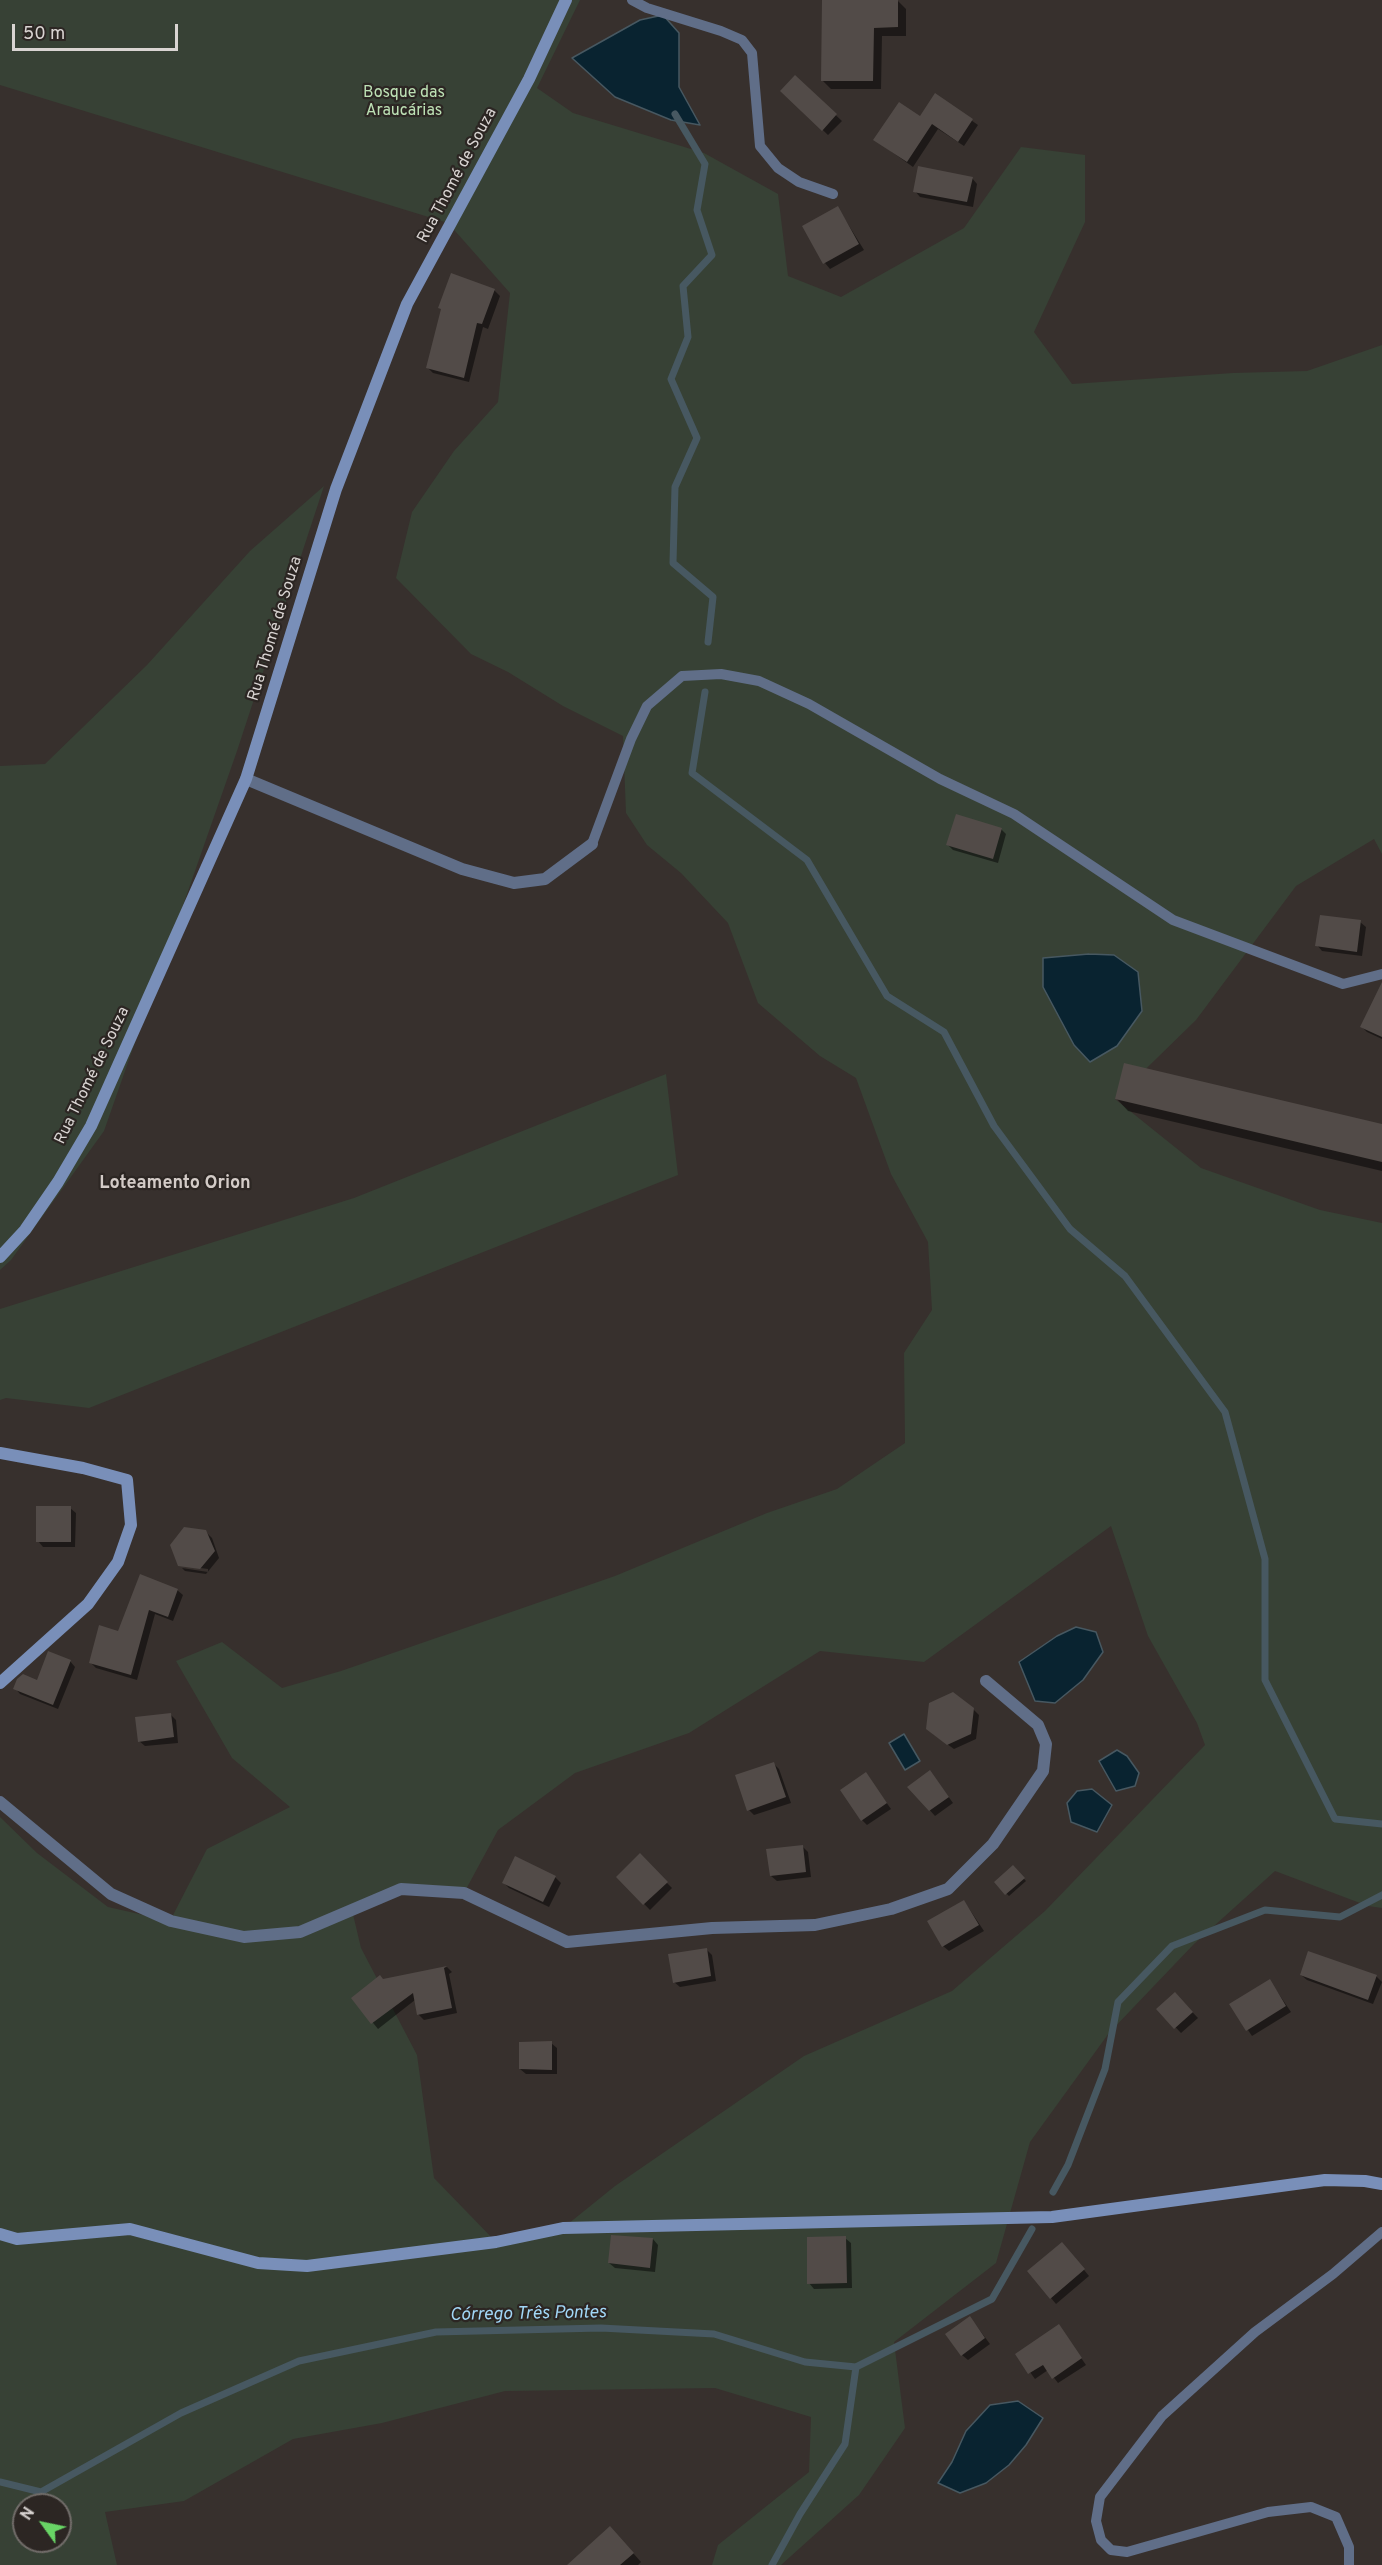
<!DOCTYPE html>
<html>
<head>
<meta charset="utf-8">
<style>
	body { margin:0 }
	#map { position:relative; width:1382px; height:2565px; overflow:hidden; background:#37302d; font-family:Overpass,sans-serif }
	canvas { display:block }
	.north { position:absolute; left:12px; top:2493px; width:60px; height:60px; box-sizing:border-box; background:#2c2623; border:2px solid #716c69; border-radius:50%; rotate:303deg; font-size:16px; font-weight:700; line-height:24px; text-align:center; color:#d9d4d2 }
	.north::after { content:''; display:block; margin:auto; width:21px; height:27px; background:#68d465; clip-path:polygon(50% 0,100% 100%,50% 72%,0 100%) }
	.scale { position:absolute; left:12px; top:24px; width:166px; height:27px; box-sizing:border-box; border:3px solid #d9d4d2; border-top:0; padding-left:8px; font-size:18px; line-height:21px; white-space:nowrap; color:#d9d4d2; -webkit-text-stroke:4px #2c2623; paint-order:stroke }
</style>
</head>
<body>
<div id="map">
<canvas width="1382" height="2565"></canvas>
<div class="north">N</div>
<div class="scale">50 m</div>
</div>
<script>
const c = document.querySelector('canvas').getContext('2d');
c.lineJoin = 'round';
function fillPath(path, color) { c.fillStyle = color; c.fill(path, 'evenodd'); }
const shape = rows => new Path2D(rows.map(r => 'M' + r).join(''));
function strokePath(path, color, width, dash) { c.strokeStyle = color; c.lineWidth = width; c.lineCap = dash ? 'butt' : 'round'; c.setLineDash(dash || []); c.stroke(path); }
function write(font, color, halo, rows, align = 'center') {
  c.font = font + ' Overpass,sans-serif'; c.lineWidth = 4.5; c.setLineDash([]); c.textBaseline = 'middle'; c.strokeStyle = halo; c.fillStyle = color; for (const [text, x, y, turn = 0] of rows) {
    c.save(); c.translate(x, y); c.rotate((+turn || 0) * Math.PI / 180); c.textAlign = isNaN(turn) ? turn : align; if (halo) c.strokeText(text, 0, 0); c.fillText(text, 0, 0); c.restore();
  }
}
fillPath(shape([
	[0,0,580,0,537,88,573,113,704,153,778,194,788,276,841,297,964,228,1021,147,1085,155,1085,222,1034,332,1072,384,1233,373,1307,371,1382,345,1382,854,1374,839,1296,886,1196,1020,1115,1099,1201,1168,1320,1210,1382,1223,1382,1908,1368,1906,1275,1871,1194,1944,1109,2033,1030,2142,996,2263,894,2342,905,2428,859,2495,781,2565,712,2565,718,2545,809,2472,811,2417,715,2388,505,2391,382,2423,293,2439,184,2501,105,2512,117,2565,0,2565,0,1817,37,1853,108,1907,170,1921,207,1849,290,1807,232,1758,176,1661,222,1642,282,1688,341,1671,615,1576,767,1513,837,1489,905,1443,904,1353,932,1310,928,1242,891,1174,856,1078,820,1056,758,1003,728,923,681,873,647,845,626,813,623,736,563,706,508,672,471,654,396,578,412,512,454,451,498,402,510,293,448,223,0,85],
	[1111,1526,1148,1636,1197,1723,1205,1745,1045,1911,952,1991,804,2056,615,2186,563,2228,496,2242,434,2178,417,2055,361,1948,352,1910,401,1889,464,1893,498,1830,575,1773,689,1733,820,1651,924,1662],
	[24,2505,60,2505,60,2541,24,2541],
	[324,486,237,751,104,1131,11,1260,0,1270,0,766,45,764,147,665,250,551],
	[666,1074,678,1175,89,1408,6,1398,0,1400,0,1309,354,1198]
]), '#374135');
const water = shape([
	[663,15,679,33,679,87,700,125,671,120,615,97,572,58,640,20,663,15],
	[1089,954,1114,955,1138,972,1142,1011,1117,1046,1090,1062,1074,1045,1043,987,1043,958,1089,954],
	[1076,1627,1096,1632,1103,1652,1083,1680,1055,1703,1035,1701,1019,1662,1057,1636,1076,1627],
	[904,1734,920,1761,905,1770,889,1743,904,1734],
	[1117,1750,1127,1756,1139,1773,1135,1786,1116,1791,1099,1761,1117,1750],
	[1092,1789,1112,1805,1097,1832,1071,1822,1067,1803,1077,1791,1092,1789],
	[1018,2401,1043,2418,1026,2445,1009,2465,986,2483,960,2493,938,2483,952,2462,966,2431,990,2405,1018,2401]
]);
fillPath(water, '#092330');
strokePath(water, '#475861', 1.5);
fillPath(shape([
	[823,0,897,0,906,9,906,36,882,36,881,89,831,89,822,80],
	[795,77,842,121,828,135,782,91],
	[935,95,978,125,964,146,938,129,913,167,875,140,920,118],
	[972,178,977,184,973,207,920,197,915,191],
	[838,208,864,250,830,269,825,263,804,227],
	[494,290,500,296,488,329,483,327,469,382,433,373,428,368],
	[1001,829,1006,834,998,863,953,850,948,845],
	[1360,922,1366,927,1362,956,1322,951,1317,945],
	[1382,994,1382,1039,1367,1032,1362,1027],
	[1117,1099,1382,1125,1382,1171,1128,1111],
	[70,1508,76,1513,75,1547,43,1547,38,1541],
	[206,1532,212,1538,219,1558,206,1574,185,1571,182,1568,208,1572,208,1569,179,1565],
	[141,1576,177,1590,183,1595,173,1621,155,1614,137,1680,96,1668,91,1663,119,1632],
	[70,1661,75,1667,58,1709,20,1694,15,1688,38,1681],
	[973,1709,979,1715,976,1739,954,1749,933,1734],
	[170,1714,176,1720,178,1743,145,1746,139,1741],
	[773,1763,779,1769,791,1803,754,1815,749,1810],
	[866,1774,891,1809,867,1825,862,1820],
	[935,1778,953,1803,935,1816,909,1787],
	[802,1846,808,1852,811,1877,777,1881,771,1876],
	[640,1856,672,1888,650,1910,618,1877],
	[1013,1867,1026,1881,1009,1896,996,1883],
	[555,1877,561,1883,549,1907,509,1888,503,1882],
	[964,1901,984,1931,949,1951,943,1946],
	[706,1949,712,1955,716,1981,680,1987,674,1982],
	[447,1967,452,1972,449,1974,457,2013,424,2020,418,2014,415,2000,378,2029,353,1998,383,1980],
	[1301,1975,1376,1976,1382,1982,1373,2004,1307,1980],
	[1270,1981,1291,2012,1252,2036,1231,2005],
	[1175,1994,1198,2018,1181,2033,1158,2009],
	[551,2043,557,2048,557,2074,526,2074,520,2069],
	[845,2238,851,2243,852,2288,814,2289,809,2283],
	[653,2239,658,2245,655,2272,615,2268,609,2263],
	[1067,2249,1089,2276,1056,2304,1051,2298],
	[975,2324,990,2344,968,2360,962,2355],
	[1059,2326,1086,2365,1058,2383,1048,2370,1035,2379,1017,2354],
	[619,2537,641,2562,638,2565,569,2565]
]), '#0007');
strokePath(shape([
	[675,114,705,164,697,210,712,255,683,286,688,337,671,379,697,438,675,487,673,563,713,597,708,642],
	[705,692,692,773,807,860,887,996,944,1032,994,1126,1070,1229,1125,1276,1225,1412,1265,1559,1265,1680,1335,1819,1382,1824],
	[1053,2192,1068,2165,1105,2069,1118,2002,1172,1946,1265,1910,1340,1917,1382,1895],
	[0,2482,41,2492,181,2413,299,2361,436,2332,601,2328,714,2334,805,2362,856,2367,992,2299,1032,2229],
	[772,2565,800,2514,845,2444,856,2367]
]), '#475861', 7);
fillPath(shape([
	[822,0,898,0,898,27,874,28,873,81,821,81],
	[795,75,837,114,822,131,780,91],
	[935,93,973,119,958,142,932,124,907,162,873,140,899,102,920,116],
	[918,166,973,177,967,202,913,192],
	[838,206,859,244,823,264,802,226],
	[451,273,495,289,482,324,477,323,464,378,426,368,441,309,438,308],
	[956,814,1002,828,993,859,946,845],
	[1320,915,1361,920,1357,952,1315,946],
	[1382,982,1382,1037,1360,1027],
	[1124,1063,1382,1124,1382,1162,1115,1099],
	[36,1506,71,1506,71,1542,36,1542],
	[184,1527,206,1530,215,1551,200,1569,178,1566,170,1545],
	[140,1574,178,1589,168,1617,149,1610,131,1675,89,1663,99,1625,118,1631],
	[48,1651,71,1660,53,1705,13,1689,17,1679,23,1674,37,1680],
	[953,1692,974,1708,971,1734,947,1745,926,1729,929,1703],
	[171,1713,174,1737,138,1742,135,1717],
	[774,1762,786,1797,747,1811,735,1775],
	[930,1770,949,1797,929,1811,907,1787],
	[866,1772,887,1803,861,1821,840,1790],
	[803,1845,806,1872,770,1876,766,1849],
	[640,1853,668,1882,643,1905,616,1877],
	[515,1856,556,1876,543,1902,502,1883],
	[1013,1865,1025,1878,1005,1895,994,1882],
	[964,1900,979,1925,942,1947,927,1921],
	[707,1948,711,1976,673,1983,668,1954],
	[1308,1951,1377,1975,1368,2000,1300,1975],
	[447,1966,444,1968,452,2008,417,2015,413,1993,371,2024,351,1998,380,1975,383,1979],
	[1270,1979,1286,2006,1246,2031,1229,2004],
	[1175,1992,1193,2012,1174,2029,1156,2009],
	[552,2041,552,2070,519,2069,519,2042],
	[611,2235,653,2238,650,2268,608,2263],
	[846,2236,847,2283,807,2284,807,2237],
	[1062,2242,1085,2269,1050,2299,1027,2271],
	[970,2316,985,2338,961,2356,945,2334],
	[1059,2324,1082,2358,1052,2379,1043,2365,1028,2374,1015,2354],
	[610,2526,634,2553,620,2565,567,2565]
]), '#524b48');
strokePath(shape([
	[632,0,647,8,721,31,742,40,752,53,760,146,778,168,799,182,833,194],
	[592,844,631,739,647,706,682,676,721,674,759,681,809,704,940,779,1014,814,1173,920,1343,984,1382,974],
	[1349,2565,1349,2547,1336,2517,1311,2507,1268,2512,1127,2552,1111,2550,1101,2540,1096,2521,1100,2497,1162,2416,1255,2332,1333,2274,1382,2232]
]), '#606e88', 10);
strokePath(shape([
	[246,779,462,869,514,883,545,879,592,844],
	[0,1802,111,1894,171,1921,244,1937,300,1932,401,1889,464,1893,567,1942,712,1928,815,1925,891,1909,948,1889,993,1844,1043,1771,1046,1744,1038,1725,986,1681]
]), '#606e88', 12);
strokePath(shape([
	[0,1257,25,1230,58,1182,91,1126,246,779,336,489,407,304,529,79,566,0],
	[0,1453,83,1468,127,1480,131,1525,118,1562,88,1604,0,1683],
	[0,2234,17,2239,130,2229,258,2263,307,2266,496,2242,563,2228,1052,2217,1325,2180,1365,2181,1382,2184]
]), '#798fb9', 12);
write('16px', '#bde1b5', '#2c2623', [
	["Bosque das",404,94],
	["Araucárias",404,112]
]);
write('16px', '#d9d4d2', '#2c2623', [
	["Rua Thomé de Souza",458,176,-62],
	["Rua Thomé de Souza",276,629,-73],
	["Rua Thomé de Souza",93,1076,-64]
]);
write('bold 18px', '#d3cbc7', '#2c2623', [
	["Loteamento Orion",175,1184]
]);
write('italic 18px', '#a1d6f6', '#2c2623', [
	["Córrego Três Pontes",528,2315,-1]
]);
</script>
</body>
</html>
